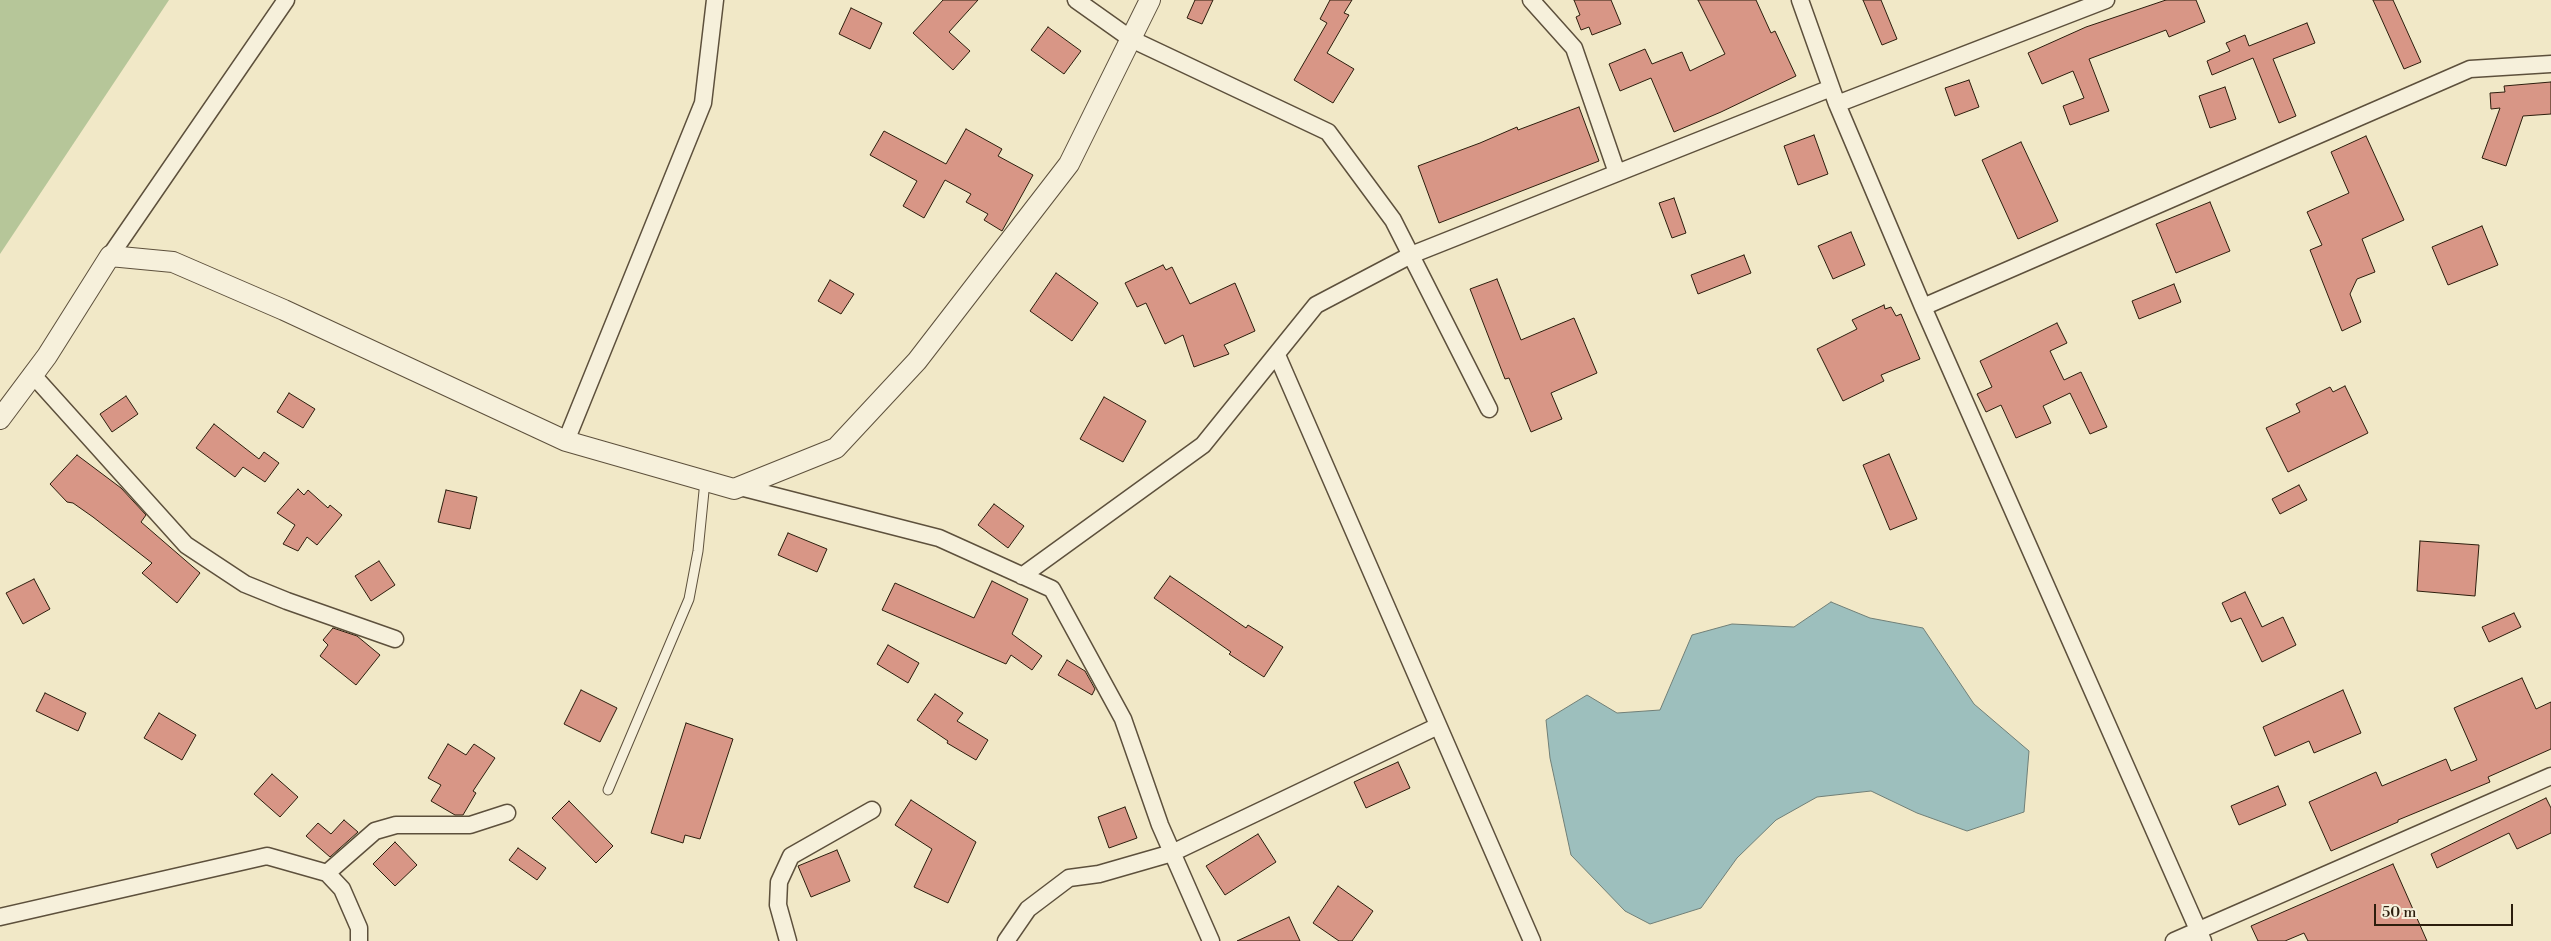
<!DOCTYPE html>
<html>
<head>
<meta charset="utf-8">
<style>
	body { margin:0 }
	#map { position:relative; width:2551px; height:941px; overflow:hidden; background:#f1e8c7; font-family:"Libre Bodoni",serif }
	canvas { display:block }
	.scale { position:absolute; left:2374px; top:904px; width:139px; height:22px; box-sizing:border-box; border:2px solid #2c1e0d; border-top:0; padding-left:6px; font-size:15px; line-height:18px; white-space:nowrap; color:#2c1e0d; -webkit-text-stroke:4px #f6f0db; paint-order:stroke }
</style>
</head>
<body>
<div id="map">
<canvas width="2551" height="941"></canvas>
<div class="scale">50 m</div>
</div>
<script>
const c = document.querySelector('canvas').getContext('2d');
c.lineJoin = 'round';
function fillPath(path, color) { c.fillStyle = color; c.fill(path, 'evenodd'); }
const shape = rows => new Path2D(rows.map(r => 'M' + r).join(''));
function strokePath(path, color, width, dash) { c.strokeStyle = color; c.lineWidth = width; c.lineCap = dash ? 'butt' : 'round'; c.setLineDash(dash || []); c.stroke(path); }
fillPath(shape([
	[0,0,169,0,0,254]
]), '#b6c699');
const water = shape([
	[1831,602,1870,618,1923,628,1974,704,2029,751,2024,812,1967,831,1917,813,1871,791,1817,797,1776,820,1737,858,1701,908,1650,924,1625,911,1571,855,1550,758,1546,720,1587,695,1617,713,1660,710,1692,635,1732,624,1794,627,1831,602]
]);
fillPath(water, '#9dbfbd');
strokePath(water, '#707f77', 1);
const building = shape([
	[943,0,978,0,949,32,970,51,953,70,913,33,943,0],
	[1195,0,1213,0,1202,24,1187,18,1195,0],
	[1330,0,1352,0,1344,13,1349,15,1327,53,1354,69,1333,103,1294,80,1327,23,1320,19,1330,0],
	[1574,0,1611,0,1621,24,1592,35,1589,27,1581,30,1576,17,1580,15,1574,0],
	[1698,0,1756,0,1771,33,1775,31,1796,76,1721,112,1674,132,1651,78,1620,91,1609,64,1645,49,1652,64,1682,52,1690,71,1725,54,1698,0],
	[1863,0,1881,0,1897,39,1882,45,1863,0],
	[2166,0,2196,0,2205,22,2169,37,2166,30,2089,59,2109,111,2070,125,2063,106,2084,98,2073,71,2042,84,2028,53,2086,27,2166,0],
	[2373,0,2393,0,2421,62,2404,69,2373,0],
	[851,8,882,23,870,49,839,34,851,8],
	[2307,23,2315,43,2273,59,2296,116,2279,123,2253,58,2212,75,2207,61,2230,51,2226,43,2245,35,2249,46,2307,23],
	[1048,27,1081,51,1064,74,1031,50,1048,27],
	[1969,80,1979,107,1955,116,1945,88,1969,80],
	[2551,82,2551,114,2523,116,2506,166,2482,158,2500,108,2491,109,2490,93,2505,92,2504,86,2551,82],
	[2225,87,2236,119,2210,128,2199,96,2225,87],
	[1579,107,1599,161,1439,223,1418,166,1480,143,1517,127,1518,130,1579,107],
	[966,129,1002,149,998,156,1033,175,1002,231,984,220,988,214,966,202,971,194,945,180,924,218,903,206,917,181,870,155,884,131,946,164,966,129],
	[1814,135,1828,174,1798,185,1784,146,1814,135],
	[2366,136,2404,220,2362,239,2375,272,2357,279,2350,294,2361,322,2342,331,2310,250,2322,245,2307,212,2349,193,2331,152,2366,136],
	[2021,142,2058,221,2018,239,1982,160,2021,142],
	[1674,198,1686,233,1672,238,1659,203,1674,198],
	[2210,202,2230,251,2176,273,2156,224,2210,202],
	[2482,226,2498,265,2448,285,2432,247,2482,226],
	[1851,232,1865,265,1833,279,1818,246,1851,232],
	[1744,255,1751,273,1698,294,1691,275,1744,255],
	[1163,265,1166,270,1172,267,1190,304,1235,283,1255,331,1224,345,1229,354,1194,367,1183,335,1165,344,1146,303,1137,307,1125,283,1163,265],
	[1056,273,1098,303,1072,341,1030,311,1056,273],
	[1497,279,1521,340,1574,318,1597,373,1551,393,1562,419,1531,432,1509,378,1505,379,1470,289,1497,279],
	[830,280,854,294,841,314,818,301,830,280],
	[2174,284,2181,302,2139,319,2132,301,2174,284],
	[1884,305,1885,309,1891,307,1896,316,1901,314,1920,359,1881,375,1884,381,1843,401,1817,349,1857,329,1852,320,1884,305],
	[2057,323,2067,343,2050,351,2064,380,2081,372,2107,427,2090,434,2070,393,2043,406,2051,423,2016,438,2001,405,1986,412,1977,394,1992,387,1980,361,2057,323],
	[2345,386,2368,433,2288,472,2266,428,2300,412,2296,404,2330,387,2333,392,2345,386],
	[289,393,315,409,303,428,277,412,289,393],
	[126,396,138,414,112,432,100,414,126,396],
	[1104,397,1146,421,1123,462,1080,439,1104,397],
	[214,424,259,459,264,452,279,463,265,482,243,467,235,477,196,448,214,424],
	[1889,454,1917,519,1890,530,1863,465,1889,454],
	[77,455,121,488,146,515,141,522,200,573,177,603,142,573,152,563,93,517,73,503,67,502,50,484,77,455],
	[2299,485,2307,500,2280,514,2272,499,2299,485],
	[298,489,304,495,308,490,328,508,330,505,342,515,317,545,307,537,298,551,283,544,295,525,277,513,298,489],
	[446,490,477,497,470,529,438,522,446,490],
	[994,504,1024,526,1008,548,978,525,994,504],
	[788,533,827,549,817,572,778,555,788,533],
	[2420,541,2479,545,2475,596,2417,591,2420,541],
	[379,561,395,585,371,601,355,576,379,561],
	[1170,576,1246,628,1248,625,1283,647,1264,677,1229,654,1231,652,1154,598,1170,576],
	[34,579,50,609,23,624,6,593,34,579],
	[992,581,1028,599,1012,634,1042,656,1032,670,1011,655,1006,664,882,610,895,583,974,618,992,581],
	[2245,592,2262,627,2283,617,2296,645,2262,662,2241,618,2231,622,2222,603,2245,592],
	[2514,613,2521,627,2489,642,2482,627,2514,613],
	[333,628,357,636,380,655,356,685,320,656,328,645,323,640,333,628],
	[888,645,919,663,908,683,877,664,888,645],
	[1067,660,1085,671,1095,689,1092,695,1058,675,1067,660],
	[2522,678,2536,709,2551,702,2551,749,2488,777,2490,782,2398,820,2398,822,2331,851,2309,802,2376,772,2382,786,2446,759,2451,771,2477,760,2454,708,2522,678],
	[581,690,617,708,600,742,564,724,581,690],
	[2343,690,2361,733,2314,753,2309,741,2275,756,2263,727,2343,690],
	[45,693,86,713,78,731,36,711,45,693],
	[935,694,963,713,957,721,988,740,976,760,947,743,948,741,917,720,935,694],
	[159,713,196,735,182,760,144,738,159,713],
	[686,723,733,739,700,839,685,835,683,843,651,833,686,723],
	[448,744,466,755,474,744,495,758,473,791,476,793,463,815,455,815,431,801,441,785,428,778,448,744],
	[1398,762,1410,788,1366,808,1354,782,1398,762],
	[272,774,298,797,280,817,254,794,272,774],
	[2278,786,2286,805,2239,825,2231,806,2278,786],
	[2546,798,2551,808,2551,833,2517,849,2509,833,2437,868,2431,854,2546,798],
	[911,800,976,842,948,903,914,887,932,849,895,825,911,800],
	[569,801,613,846,596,863,552,818,569,801],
	[1125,807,1137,838,1109,848,1098,817,1125,807],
	[344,820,358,832,330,857,306,836,318,823,331,834,344,820],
	[1258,834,1276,862,1225,895,1206,866,1258,834],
	[395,842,417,865,395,886,373,864,395,842],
	[518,848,546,868,537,880,509,860,518,848],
	[837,850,850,881,811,897,798,866,837,850],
	[2393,864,2427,941,2308,941,2304,933,2285,941,2258,941,2251,926,2393,864],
	[1338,886,1373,911,1352,941,1339,941,1313,923,1338,886],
	[1289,917,1300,941,1237,941,1289,917]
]);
fillPath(building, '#d89686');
strokePath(building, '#2c1e0d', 1);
const service = shape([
	[608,790,689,599,698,551,705,481]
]);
const minor = shape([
	[1076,0,1131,39,1328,132,1393,220,1489,409],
	[1531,0,1574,48,1617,173],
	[1800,0,1837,104,1923,307,2203,941],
	[1837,104,2106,0],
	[110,256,286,0],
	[1923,307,2470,69,2551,64],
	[1277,355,1532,941],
	[32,374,186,545,245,584,287,601,395,639],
	[566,441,703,103,715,0],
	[740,487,939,538,1052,589,1123,719,1160,825,1211,941],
	[1022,576,1203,445,1316,305,1411,255,1831,88],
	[327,873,375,831,396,825,470,825,507,813],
	[0,917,267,856,327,873,342,889,359,928,359,941],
	[788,941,778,905,779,882,791,856,872,810],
	[1006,941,1028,909,1069,878,1099,874,1172,853,1438,726],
	[2174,941,2551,776]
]);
const tertiary = shape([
	[0,419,47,356,110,256,173,262,284,310,566,441,734,489,836,448,917,361,1069,164,1150,0]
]);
strokePath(service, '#5d503c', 11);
strokePath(minor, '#5d503c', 19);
strokePath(tertiary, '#5d503c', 22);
strokePath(service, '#f6f0db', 9);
strokePath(minor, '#f6f0db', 16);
strokePath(tertiary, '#f6f0db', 20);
</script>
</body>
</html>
